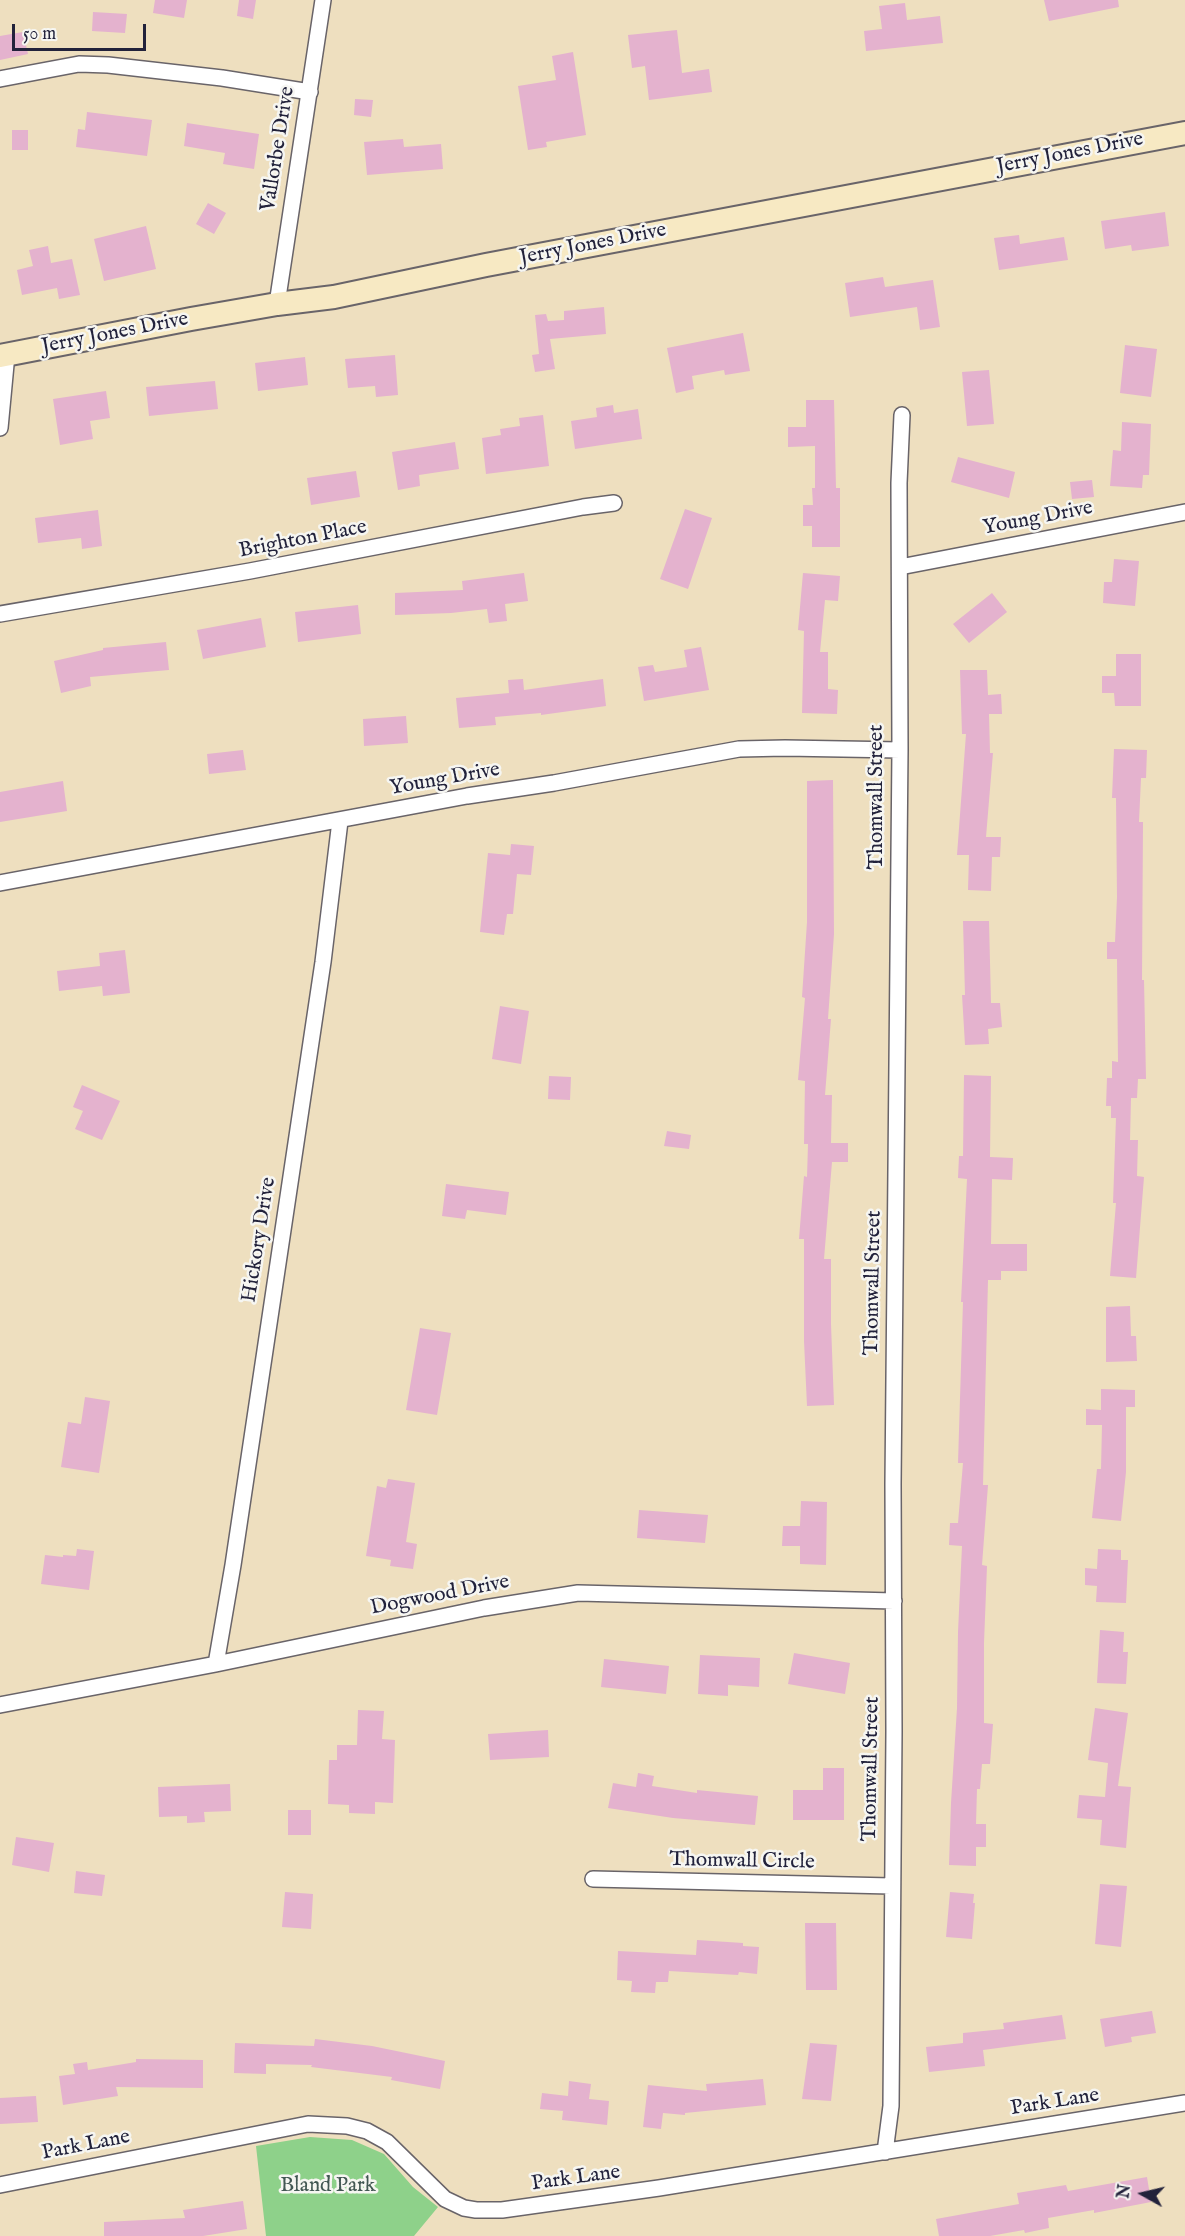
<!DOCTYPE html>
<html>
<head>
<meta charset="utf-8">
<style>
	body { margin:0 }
	#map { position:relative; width:1185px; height:2236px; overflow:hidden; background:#eedfbf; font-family:"IM FELL English",serif }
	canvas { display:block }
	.north { position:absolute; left:1113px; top:2164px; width:60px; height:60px; -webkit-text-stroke:4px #f6f6f2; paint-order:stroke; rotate:278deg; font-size:16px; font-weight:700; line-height:24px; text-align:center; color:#22223b }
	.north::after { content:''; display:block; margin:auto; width:21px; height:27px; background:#22223b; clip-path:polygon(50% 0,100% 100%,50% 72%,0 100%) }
	.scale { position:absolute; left:12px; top:24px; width:134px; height:27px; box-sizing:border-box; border:3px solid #22223b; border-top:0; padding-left:8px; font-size:18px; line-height:21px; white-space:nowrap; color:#22223b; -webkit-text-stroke:4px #f6f6f2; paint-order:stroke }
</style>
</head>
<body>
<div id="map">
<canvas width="1185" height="2236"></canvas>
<div class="north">N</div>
<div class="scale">50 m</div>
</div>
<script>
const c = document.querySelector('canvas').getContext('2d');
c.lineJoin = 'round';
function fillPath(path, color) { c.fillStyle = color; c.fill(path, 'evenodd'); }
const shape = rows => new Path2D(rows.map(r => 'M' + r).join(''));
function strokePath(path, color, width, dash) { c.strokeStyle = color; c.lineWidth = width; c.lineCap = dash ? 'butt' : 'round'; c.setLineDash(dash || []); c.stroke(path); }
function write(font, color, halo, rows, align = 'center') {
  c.font = font + ' "IM FELL English",serif'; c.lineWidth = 5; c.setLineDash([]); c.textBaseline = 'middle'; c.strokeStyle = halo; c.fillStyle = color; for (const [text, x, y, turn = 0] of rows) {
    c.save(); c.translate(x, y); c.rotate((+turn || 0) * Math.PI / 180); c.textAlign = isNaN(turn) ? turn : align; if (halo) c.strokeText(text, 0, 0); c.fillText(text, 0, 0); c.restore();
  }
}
fillPath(shape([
	[310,2137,352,2140,384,2154,413,2187,438,2207,414,2236,266,2236,256,2146]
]), '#8ed18a');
fillPath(shape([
	[155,0,187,0,184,18,153,13],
	[239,0,256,0,253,19,237,16],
	[1044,0,1118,0,1119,7,1049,21],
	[905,3,907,20,940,16,943,43,866,51,864,31,882,29,879,6],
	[93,12,127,14,125,33,92,31],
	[677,30,682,73,709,69,712,92,649,100,645,66,632,68,628,35],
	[23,32,28,54,0,60,0,36],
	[573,52,586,135,546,142,547,147,528,150,518,86,556,80,552,56],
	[355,99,373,100,371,117,354,115],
	[87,112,152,120,147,156,76,147,78,129,85,130],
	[187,123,259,134,254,169,223,164,225,153,184,146],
	[12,130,28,130,28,150,12,150],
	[403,139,404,147,441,144,443,169,367,175,364,142],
	[208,203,226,213,214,234,196,224],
	[1165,212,1169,246,1132,251,1131,245,1105,249,1101,221],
	[146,226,156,269,104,281,94,239],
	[1019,235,1020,244,1064,237,1068,260,999,270,994,238],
	[48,246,51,263,72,259,80,295,59,299,57,288,22,295,17,270,33,266,29,250],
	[883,277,885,287,933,280,940,327,920,330,917,307,850,317,845,283],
	[604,307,606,334,550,339,555,369,535,372,532,355,539,354,535,315,546,314,548,321,564,320,564,311],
	[743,333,750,371,725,375,724,370,692,376,694,389,676,393,667,348],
	[1125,345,1157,349,1151,397,1120,393],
	[395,355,398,395,376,397,375,386,348,388,345,359],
	[305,357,308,385,258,391,255,363],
	[989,370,994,424,967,426,962,372],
	[215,381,218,409,149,416,146,387],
	[106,391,110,418,90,421,93,439,60,445,53,399],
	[806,400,834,400,836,488,840,488,840,547,812,547,812,526,803,526,803,505,813,505,812,488,815,488,815,446,788,447,788,427,806,427],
	[613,405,614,413,638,409,642,439,575,449,571,421,597,417,596,408],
	[543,415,549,466,486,474,482,438,501,435,500,429,520,426,519,418],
	[1122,422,1151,424,1149,475,1143,475,1142,488,1110,486,1113,450,1121,451],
	[455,442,459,469,419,475,420,486,398,490,392,452],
	[958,457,1015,472,1009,498,951,482],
	[356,471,360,497,311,505,307,478],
	[1092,480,1094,497,1072,499,1070,482],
	[685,509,712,518,688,589,660,579],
	[98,510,102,546,82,549,81,538,38,543,35,518],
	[1114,559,1139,561,1135,606,1103,603,1104,582,1112,582],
	[524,573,528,601,505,604,507,621,489,623,487,609,451,613,395,615,395,593,463,590,462,581],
	[803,573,840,576,838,601,825,600,820,652,828,652,828,689,838,690,837,714,802,713,804,631,798,630],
	[992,593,1007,612,969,643,953,624],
	[358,605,361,634,298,642,295,612],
	[261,618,266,647,203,659,197,630],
	[166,642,169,670,90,677,91,686,61,693,54,661,103,650,103,648],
	[701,647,709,690,644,701,638,667,653,665,655,672,687,667,684,650],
	[1116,654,1141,654,1141,706,1115,706,1114,693,1102,693,1102,676,1116,676],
	[960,670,987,670,988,695,1001,694,1002,714,989,714,990,753,993,753,986,837,1001,837,1000,857,992,857,991,891,968,890,969,855,957,855,966,734,962,734],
	[523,679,524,690,603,679,606,706,541,715,541,713,495,717,496,725,459,728,456,698,509,693,508,680],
	[406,716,408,743,364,746,363,719],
	[1114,749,1147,750,1146,778,1141,778,1139,822,1143,822,1142,980,1144,980,1146,1079,1138,1079,1137,1098,1131,1098,1130,1140,1138,1140,1137,1176,1144,1177,1136,1278,1110,1276,1116,1203,1113,1203,1116,1118,1111,1118,1111,1106,1106,1106,1107,1078,1112,1078,1112,1061,1118,1062,1117,959,1107,959,1107,942,1115,942,1117,897,1116,798,1112,798],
	[243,750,246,770,209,774,207,754],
	[833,780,834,934,828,1019,831,1019,825,1095,832,1095,831,1143,848,1143,848,1162,832,1162,824,1259,831,1259,831,1324,834,1405,807,1406,804,1341,804,1239,799,1239,804,1176,807,1177,808,1144,804,1144,805,1081,798,1080,805,998,802,997,807,922,807,781],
	[63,781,67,811,0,822,0,792],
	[511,844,534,846,531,875,517,874,513,914,507,914,504,935,480,932,488,853,510,855],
	[963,921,989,921,991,1003,1000,1003,1002,1027,988,1029,989,1044,965,1045,962,995,965,995],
	[125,950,130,993,103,996,102,986,59,991,57,971,100,966,99,953],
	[500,1006,529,1011,521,1064,492,1059],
	[964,1075,991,1076,990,1157,1013,1158,1012,1180,992,1179,991,1244,1027,1244,1027,1271,1001,1271,1001,1280,988,1280,983,1485,988,1485,982,1565,987,1566,984,1643,984,1723,993,1724,990,1764,982,1764,980,1789,977,1789,976,1824,986,1824,986,1847,976,1847,976,1866,949,1865,951,1803,957,1708,958,1632,962,1546,949,1545,950,1523,958,1523,963,1463,958,1463,963,1302,961,1302,967,1179,958,1178,959,1156,963,1156],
	[549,1076,571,1077,570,1100,548,1099],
	[82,1085,120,1101,102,1140,75,1129,83,1111,73,1107],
	[667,1131,691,1135,689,1149,664,1146],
	[446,1184,509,1192,506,1215,467,1210,465,1219,442,1216],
	[1130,1306,1131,1336,1136,1336,1137,1361,1106,1362,1106,1307],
	[420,1328,451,1333,437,1415,406,1410],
	[1101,1389,1135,1390,1135,1407,1126,1407,1126,1472,1121,1521,1092,1518,1097,1469,1101,1469,1102,1425,1086,1425,1086,1409,1101,1410],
	[85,1397,110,1401,99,1473,61,1467,68,1422,81,1424],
	[388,1479,415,1483,406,1542,417,1544,413,1569,390,1566,391,1560,366,1556,377,1486,386,1488],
	[801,1501,827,1502,826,1565,800,1564,800,1546,782,1546,783,1526,800,1526],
	[639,1510,708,1515,705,1543,637,1538],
	[77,1549,94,1551,89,1590,41,1584,45,1555,63,1557,63,1555,76,1556],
	[1098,1549,1121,1550,1121,1560,1128,1560,1126,1603,1096,1602,1097,1586,1085,1585,1085,1568,1097,1569],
	[1100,1630,1124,1632,1123,1652,1128,1652,1126,1684,1097,1683],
	[794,1653,850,1663,845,1694,788,1684],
	[700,1655,760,1658,759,1687,728,1685,728,1696,698,1694],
	[604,1659,669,1666,666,1694,601,1687],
	[1095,1708,1128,1713,1118,1786,1131,1787,1126,1848,1100,1845,1102,1820,1077,1818,1079,1795,1105,1797,1108,1763,1088,1760],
	[358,1710,384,1711,382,1739,395,1740,393,1803,375,1802,375,1814,349,1813,349,1805,328,1804,329,1760,337,1760,337,1745,357,1745],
	[548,1730,549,1757,490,1760,488,1734],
	[823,1768,844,1768,844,1820,793,1820,793,1790,823,1790],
	[638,1773,654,1776,652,1786,697,1793,697,1790,758,1796,755,1825,673,1818,608,1808,613,1783,636,1787],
	[230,1784,231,1811,204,1812,205,1822,187,1823,187,1816,159,1817,158,1787],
	[288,1810,311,1810,311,1835,288,1835],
	[16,1837,54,1843,49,1872,12,1865],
	[76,1871,105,1875,102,1896,74,1893],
	[1100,1884,1127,1886,1121,1947,1095,1944],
	[285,1892,313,1894,311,1929,282,1927],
	[950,1892,974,1894,973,1903,975,1903,972,1939,946,1937],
	[805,1923,836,1923,837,1990,806,1990],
	[697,1940,743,1943,743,1946,759,1947,757,1974,739,1972,738,1975,669,1971,668,1982,656,1982,655,1993,631,1992,632,1981,617,1980,618,1951,696,1955],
	[1152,2011,1156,2033,1131,2037,1132,2042,1105,2047,1100,2019],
	[1062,2015,1066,2039,983,2050,985,2066,929,2072,926,2047,963,2043,963,2033,1004,2029,1003,2023],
	[315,2039,372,2046,445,2061,440,2089,391,2080,392,2077,311,2067,312,2065,266,2064,266,2074,234,2073,235,2043,314,2046],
	[810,2043,837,2045,831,2101,802,2099],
	[136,2059,203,2060,203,2088,116,2087,118,2096,63,2105,59,2076,75,2074,73,2064,87,2062,88,2070,136,2062],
	[763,2079,766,2105,685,2113,685,2115,663,2113,661,2129,643,2127,648,2085,707,2091,706,2084],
	[569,2081,591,2084,589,2099,609,2101,607,2125,562,2120,563,2111,540,2109,542,2093,568,2096],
	[36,2096,38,2122,0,2124,0,2098],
	[1147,2177,1151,2202,1094,2213,1094,2210,1048,2218,1049,2228,1025,2233,1024,2230,990,2236,939,2236,936,2219,1019,2204,1017,2193,1066,2185,1068,2191],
	[243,2201,247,2229,203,2236,104,2236,104,2222,185,2218,183,2210]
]), '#e4b2ce');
const minor = shape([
	[0,79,79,64,108,65,222,78,310,92],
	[277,304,323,0],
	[0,428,7,354],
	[900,567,1185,512],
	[0,614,250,571,583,507,614,503],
	[0,883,467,796,554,783,739,749,785,748,900,750],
	[216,1664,233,1565,323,962,340,821],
	[0,1705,216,1664,484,1608,578,1593,894,1601],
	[593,1879,891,1886],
	[885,2152,891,2106,894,1732,893,1484,900,750,899,483,902,415],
	[0,2185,308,2124,347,2126,367,2131,387,2142,445,2199,464,2208,476,2210,502,2210,659,2188,1185,2103]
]);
const secondary = shape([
	[0,356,191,319,277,304,334,297,486,265,1185,133]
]);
strokePath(minor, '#696469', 18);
strokePath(secondary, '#696469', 26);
strokePath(minor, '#fff', 15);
strokePath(secondary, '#f7e9c3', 22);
write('21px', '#22223b', '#f6f6f2', [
	["Vallorbe Drive",279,149,-81],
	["Jerry Jones Drive",1070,154,-11],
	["Jerry Jones Drive",593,245,-11],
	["Jerry Jones Drive",115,334,-11],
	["Young Drive",1038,519,-11],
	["Brighton Place",303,540,-11],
	["Young Drive",445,780,-10],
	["Thomwall Street",878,797,-90],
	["Hickory Drive",260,1240,-81],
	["Thomwall Street",874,1283,-89],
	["Dogwood Drive",440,1596,-11],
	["Thomwall Street",872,1769,-89],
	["Thomwall Circle",742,1862,1],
	["Park Lane",1055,2103,-9],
	["Park Lane",86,2146,-11],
	["Park Lane",576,2179,-8]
]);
write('21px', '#425753', '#f6f6f2', [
	["Bland Park",328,2187]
]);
</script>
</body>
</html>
